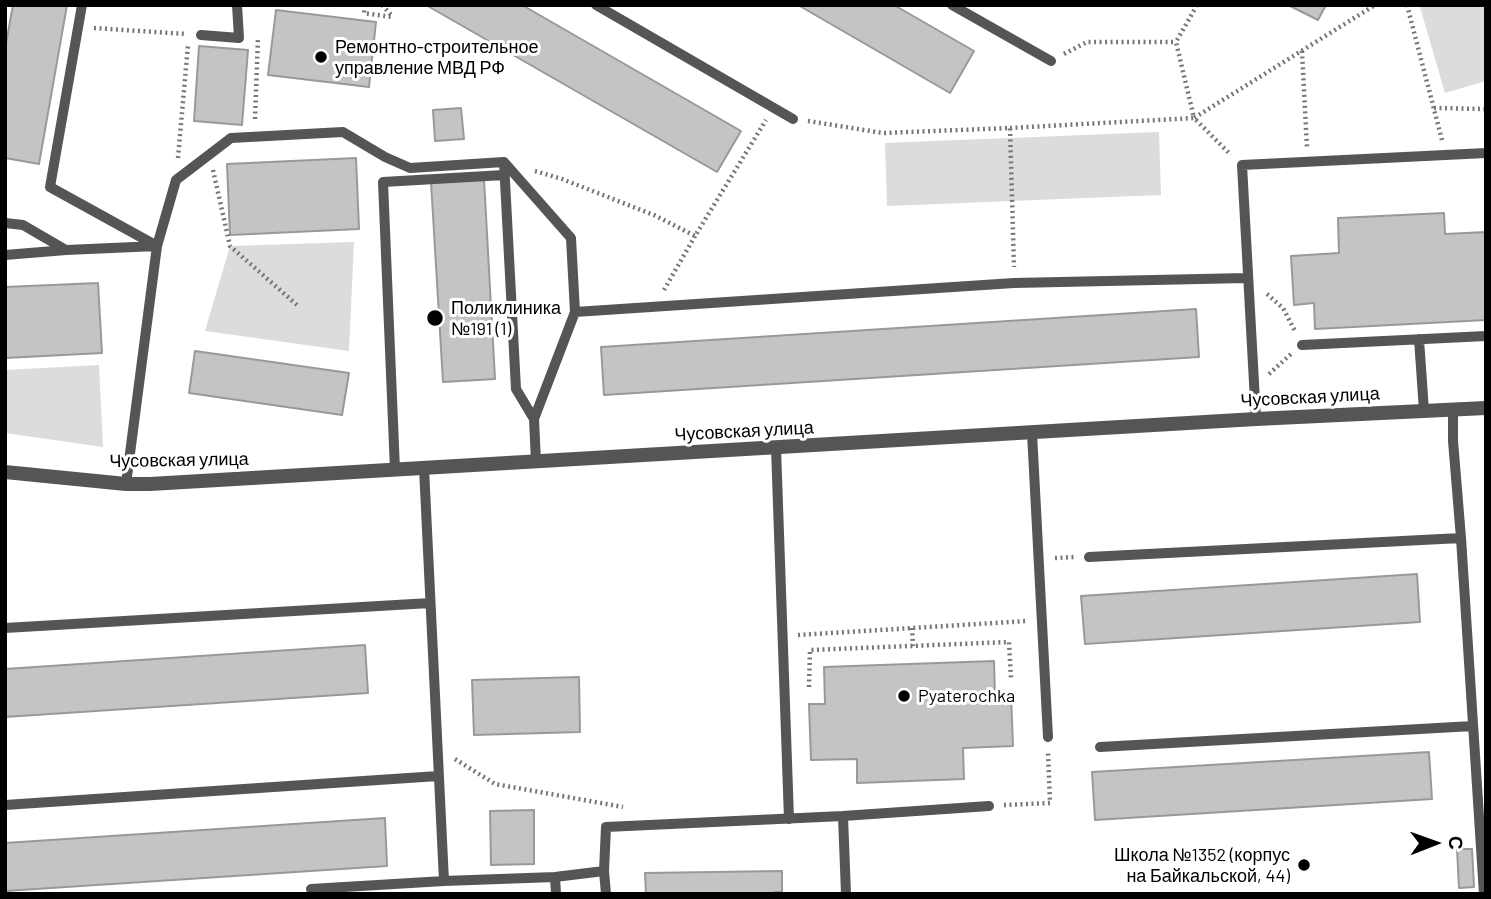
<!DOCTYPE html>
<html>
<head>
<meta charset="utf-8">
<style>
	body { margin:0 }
	#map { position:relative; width:1491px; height:899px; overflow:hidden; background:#fff; font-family:Barlow,sans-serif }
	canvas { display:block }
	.frame { position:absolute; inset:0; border:7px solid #000; pointer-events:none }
	.north { position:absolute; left:1400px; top:808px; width:70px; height:70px; -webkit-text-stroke:5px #fff; paint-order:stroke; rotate:89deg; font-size:19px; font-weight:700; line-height:28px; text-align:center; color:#000 }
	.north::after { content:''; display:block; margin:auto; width:24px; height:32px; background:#000; clip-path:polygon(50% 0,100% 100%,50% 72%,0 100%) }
</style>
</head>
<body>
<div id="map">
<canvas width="1491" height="899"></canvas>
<div class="frame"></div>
<div class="north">С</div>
</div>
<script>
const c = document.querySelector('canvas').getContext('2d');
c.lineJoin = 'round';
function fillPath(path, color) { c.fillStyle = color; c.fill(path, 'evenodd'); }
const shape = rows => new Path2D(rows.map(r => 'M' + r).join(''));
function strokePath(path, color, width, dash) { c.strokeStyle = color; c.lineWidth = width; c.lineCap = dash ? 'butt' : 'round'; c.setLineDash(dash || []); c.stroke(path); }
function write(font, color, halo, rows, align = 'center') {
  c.font = font + ' Barlow,sans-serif'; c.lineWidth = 6; c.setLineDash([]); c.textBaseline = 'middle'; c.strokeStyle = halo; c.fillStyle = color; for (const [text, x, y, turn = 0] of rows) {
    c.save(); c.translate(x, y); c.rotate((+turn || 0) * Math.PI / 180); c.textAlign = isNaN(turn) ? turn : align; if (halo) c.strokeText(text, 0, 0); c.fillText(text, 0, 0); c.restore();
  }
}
fillPath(shape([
	[1426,5,1486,5,1486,81,1445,93,1420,7],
	[1159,132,1161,195,887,206,885,143],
	[354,242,349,351,205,331,230,246],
	[99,365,103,447,5,433,5,370]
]), '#dcdcdc');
const building = shape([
	[13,5,67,5,39,164,5,158,5,49,13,5],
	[426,5,522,5,741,131,717,172,426,5],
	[798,5,894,5,974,51,950,93,798,5],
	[1288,5,1326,5,1318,20,1288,5],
	[276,10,376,22,369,87,268,75,276,10],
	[199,46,248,50,242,125,194,121,199,46],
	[461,108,464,139,435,141,433,110,461,108],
	[356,158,359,229,230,235,227,164,356,158],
	[484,179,495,379,443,382,431,182,484,179],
	[1444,213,1445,234,1486,232,1486,320,1315,329,1314,303,1294,305,1291,256,1339,253,1338,218,1444,213],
	[98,283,102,353,5,358,5,287,98,283],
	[1196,309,1199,357,604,395,601,347,1196,309],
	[195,351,349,373,342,415,189,393,195,351],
	[1417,574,1420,622,1085,644,1081,596,1417,574],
	[365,645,368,693,5,717,5,669,365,645],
	[994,661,995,696,1011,696,1013,746,963,748,964,779,857,783,857,759,811,760,809,704,825,704,824,667,994,661],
	[579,677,580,732,474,735,472,680,579,677],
	[1429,752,1432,799,1095,820,1092,772,1429,752],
	[534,810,534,864,491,865,490,811,534,810],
	[385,818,387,866,5,891,5,843,385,818],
	[1457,849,1472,849,1474,887,1459,888,1457,849],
	[782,871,782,892,775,892,775,894,646,894,645,873,782,871]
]);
fillPath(building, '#c4c4c4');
strokePath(building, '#999', 2);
strokePath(shape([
	[365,5,364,13,393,17],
	[382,5,393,17],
	[1197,5,1176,42,1194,118,1375,5],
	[1407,5,1442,140],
	[94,28,186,34],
	[1302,51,1307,148],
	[1064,54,1087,42,1176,42],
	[1434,108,1486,109],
	[255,119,258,38],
	[808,121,883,133,1010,128,1014,267],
	[1010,128,1194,118,1231,155],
	[178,158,188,45],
	[213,170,230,246,297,305],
	[535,171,562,179,654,215,695,236,766,120],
	[664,290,695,236],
	[1267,294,1283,308,1295,331],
	[1269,374,1291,354],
	[1055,558,1075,557],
	[912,628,913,646],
	[798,635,1027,621],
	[809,687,810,650,1009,642,1011,678],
	[455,759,495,784,623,807],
	[1004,805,1050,803,1048,752]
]), '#777', 4.5, [2, 3.5]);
strokePath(shape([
	[82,5,50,187,157,246],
	[596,5,793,119],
	[952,5,1051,61],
	[201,35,239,38,237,5],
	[504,162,571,238,575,312,534,419,536,462],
	[5,223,23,225,66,250,157,246],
	[5,255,66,250],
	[575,312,1014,283,1247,278],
	[1419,339,1424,411],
	[1302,345,1486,336],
	[1453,409,1453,441,1461,538,1484,894],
	[1256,419,1242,165,1486,153],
	[1032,433,1048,737],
	[776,448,789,819],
	[424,468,444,881,555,877,556,894],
	[395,470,383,182,504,175],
	[126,484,157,246,176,180,231,138,343,132,385,157,410,168,504,162,516,389,534,419],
	[1089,557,1461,538],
	[5,628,430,603],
	[1100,747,1473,726],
	[5,805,438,776],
	[843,816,989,806],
	[604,871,606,894],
	[555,877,604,871,606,827,843,816,846,894],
	[311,889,444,881]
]), '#555', 10);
strokePath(shape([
	[5,472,126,484,150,484,1256,419,1486,408]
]), '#555', 14);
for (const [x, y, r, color] of [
	[321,57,7,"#000"],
	[435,318,9,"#000"],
	[904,696,7,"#000"],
	[1304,865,7,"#000"]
]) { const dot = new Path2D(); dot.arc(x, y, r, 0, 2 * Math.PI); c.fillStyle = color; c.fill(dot); strokePath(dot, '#fff', 2.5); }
write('18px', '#000', '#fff', [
	["Ремонтно-строительное",335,47],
	["управление МВД РФ",335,68],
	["Поликлиника",451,308],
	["№191 (1)",451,329],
	["Pyaterochka",918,696],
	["Школа №1352 (корпус",1290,855,"right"],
	["на Байкальской, 44)",1290,876,"right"]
], 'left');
write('18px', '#000', '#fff', [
	["Чусовская улица",1310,397,-3],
	["Чусовская улица",744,431,-3],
	["Чусовская улица",179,460,-1]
]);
</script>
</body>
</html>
